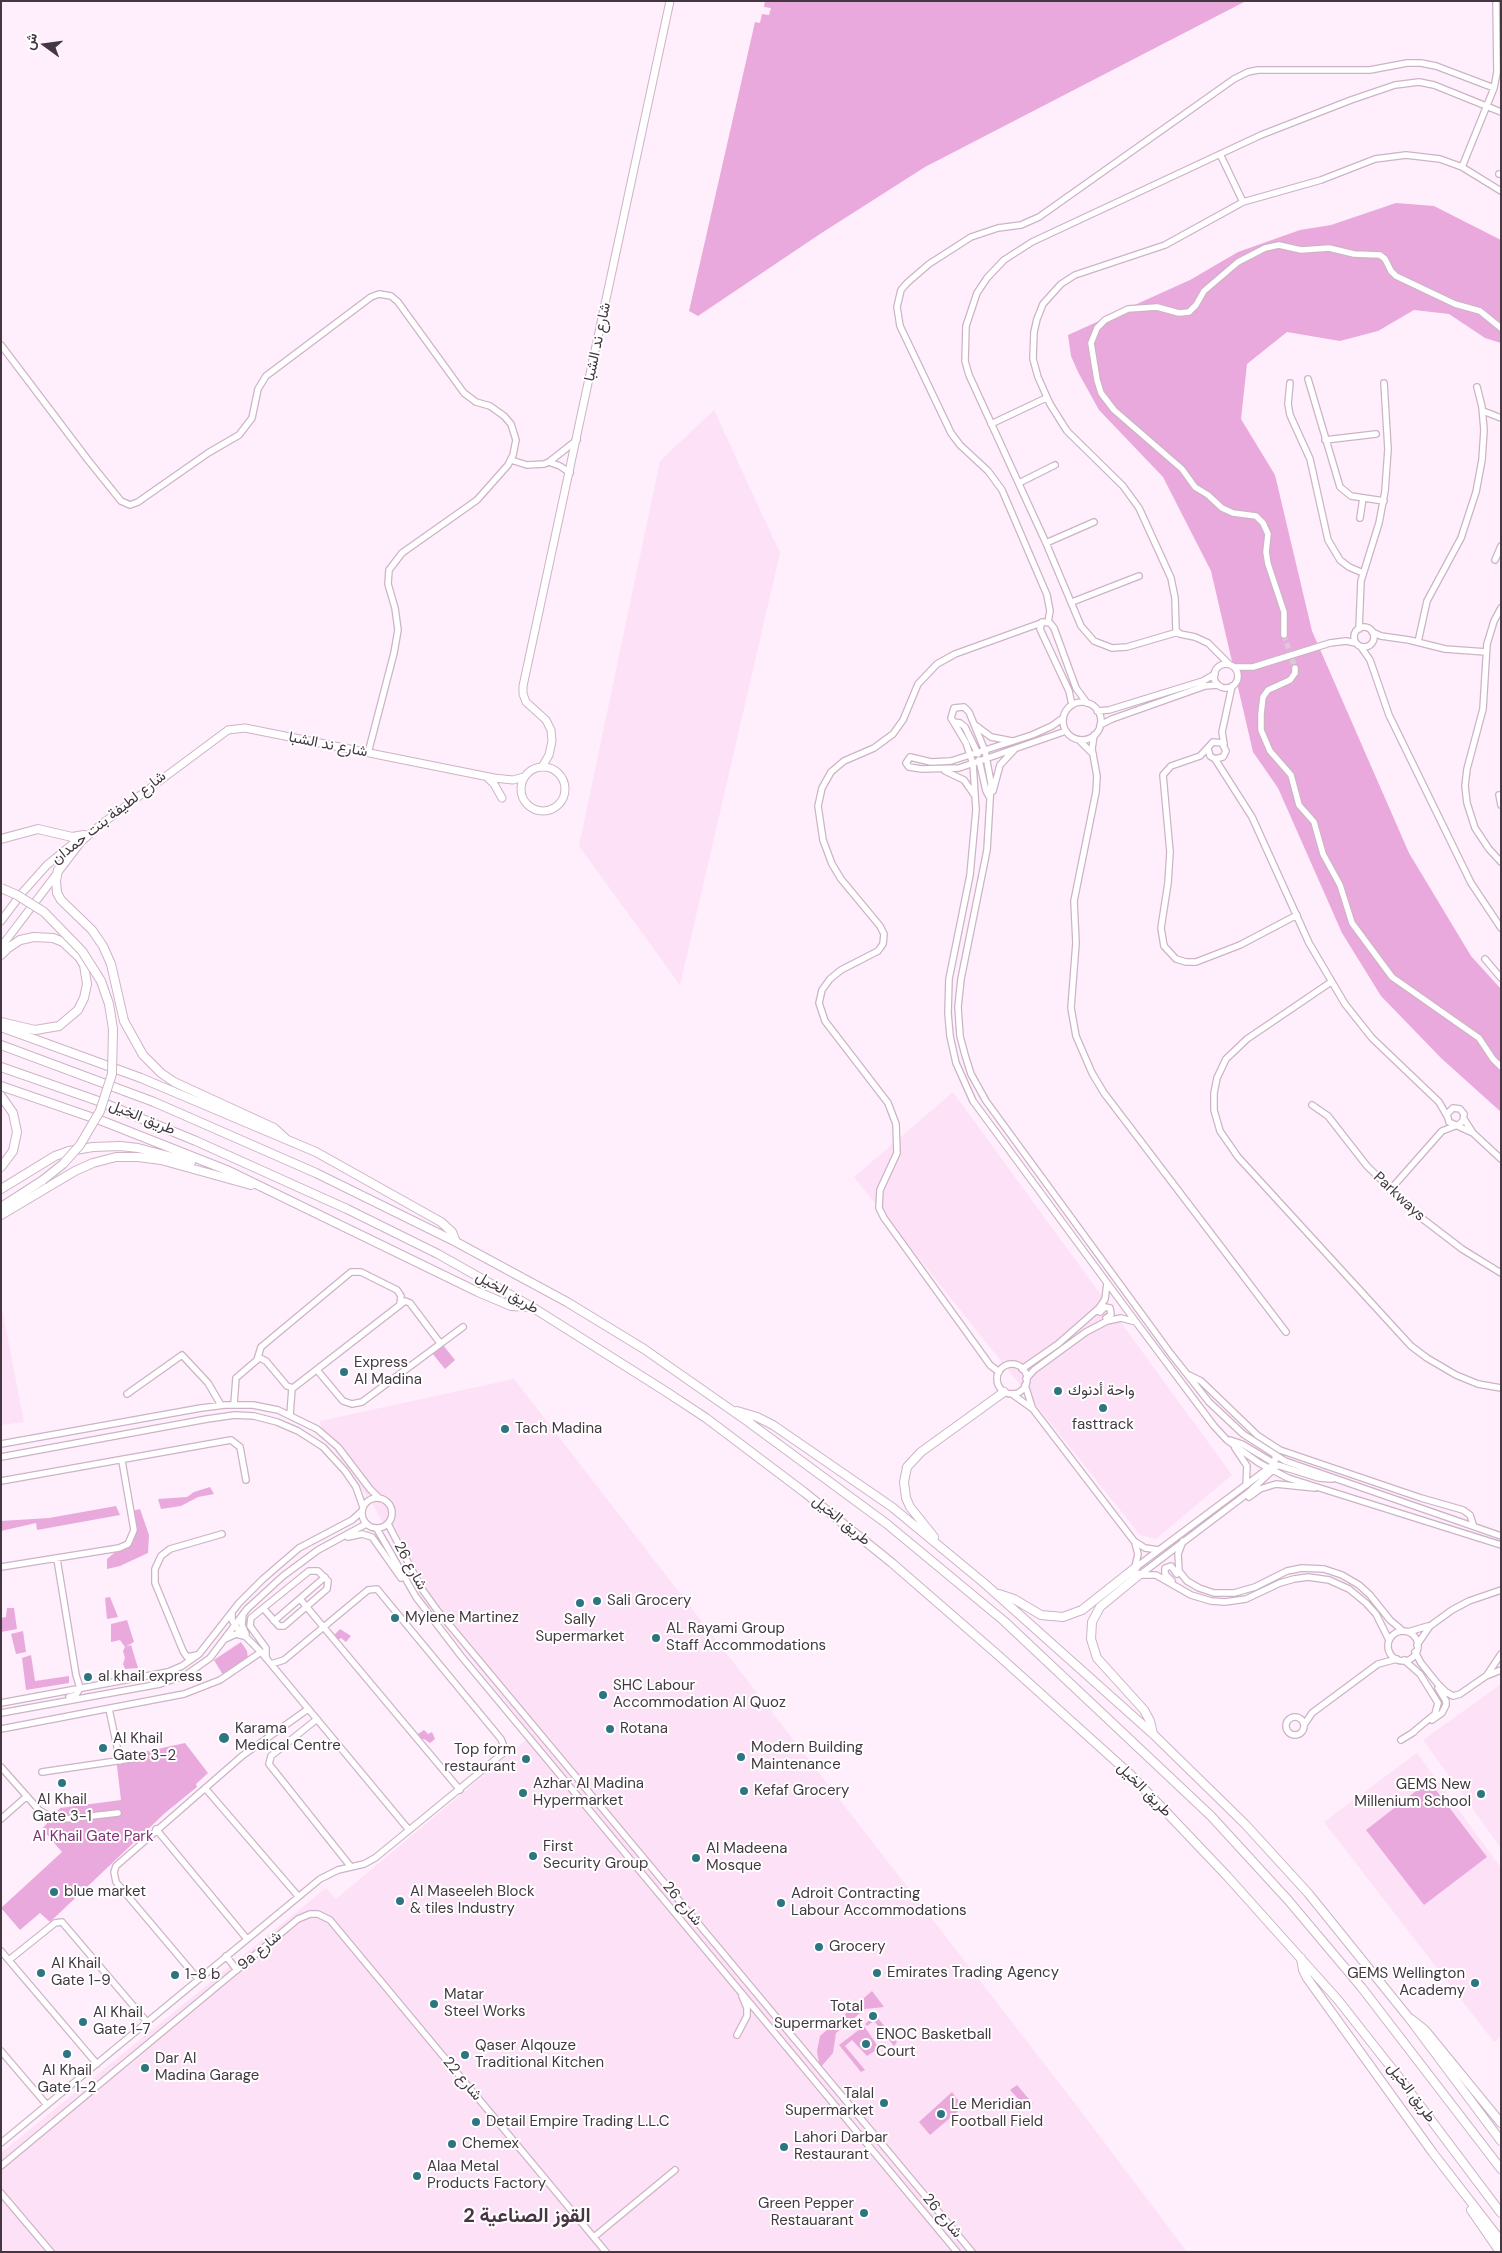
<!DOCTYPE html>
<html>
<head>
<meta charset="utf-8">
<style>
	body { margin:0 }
	#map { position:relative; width:1502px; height:2253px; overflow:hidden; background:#ffeefb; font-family:"DM Sans",Vazirmatn,sans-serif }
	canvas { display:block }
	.frame { position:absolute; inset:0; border:2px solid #433841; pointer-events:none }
	.north { position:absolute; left:20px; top:20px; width:50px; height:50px; -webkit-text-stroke:4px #fff; paint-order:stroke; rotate:284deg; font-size:14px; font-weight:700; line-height:20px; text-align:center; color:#433841 }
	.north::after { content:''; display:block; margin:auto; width:18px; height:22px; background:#433841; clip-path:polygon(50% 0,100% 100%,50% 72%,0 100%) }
</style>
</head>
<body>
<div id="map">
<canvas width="1502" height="2253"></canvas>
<div class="frame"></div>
<div class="north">ش</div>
</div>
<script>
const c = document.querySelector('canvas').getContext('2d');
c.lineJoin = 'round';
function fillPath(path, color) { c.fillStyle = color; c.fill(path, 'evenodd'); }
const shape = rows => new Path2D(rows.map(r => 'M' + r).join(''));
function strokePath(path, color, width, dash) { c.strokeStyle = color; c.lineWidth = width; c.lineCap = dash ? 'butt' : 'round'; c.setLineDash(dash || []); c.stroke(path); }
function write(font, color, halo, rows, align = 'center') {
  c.font = font + ' "DM Sans",Vazirmatn,sans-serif'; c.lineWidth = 4; c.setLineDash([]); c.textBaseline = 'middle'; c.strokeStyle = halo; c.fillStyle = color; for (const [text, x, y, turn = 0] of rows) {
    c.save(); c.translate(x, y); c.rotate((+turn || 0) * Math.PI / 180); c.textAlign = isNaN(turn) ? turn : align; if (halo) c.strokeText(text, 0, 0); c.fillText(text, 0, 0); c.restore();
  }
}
fillPath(shape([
	[714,410,780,553,680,985,579,846,660,461],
	[953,1092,1232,1475,1156,1539,1140,1535,854,1177],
	[1,1304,24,1422,1,1425],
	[514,1379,1080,2110,1187,2252,1,2252,1,2153,326,1888,336,1899,532,1735,421,1597,375,1508,323,1434,320,1421],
	[1501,1684,1501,1848,1423,1740],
	[1417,1753,1501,1868,1501,2037,1494,2042,1324,1822]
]), '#fde1f6');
fillPath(shape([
	[765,1,1246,1,925,167,820,234,698,316,689,311,755,22,760,23,762,14,769,15,771,8,764,7],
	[1396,203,1434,206,1501,240,1501,343,1485,338,1449,314,1414,310,1378,331,1340,341,1287,332,1247,364,1241,419,1275,475,1312,631,1409,853,1471,956,1501,989,1501,1112,1441,1058,1381,996,1342,933,1278,788,1253,752,1211,571,1163,477,1099,410,1078,372,1071,356,1068,335,1190,280,1238,252,1300,230,1331,225],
	[443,1345,455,1360,445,1369,432,1353],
	[210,1487,214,1494,198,1497,181,1506,161,1509,158,1499,187,1497,194,1492],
	[116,1506,120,1515,37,1530,36,1523,1,1531,1,1521,49,1518],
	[140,1509,149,1535,148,1553,120,1566,107,1569,107,1559,132,1538,132,1511],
	[110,1597,118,1617,107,1619,105,1598],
	[7,1608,14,1608,17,1629,1,1632,1,1618,6,1617],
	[127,1620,134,1642,125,1647,131,1645,138,1668,125,1669,123,1664,125,1658,123,1651,125,1647,120,1640,111,1642,111,1624],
	[340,1629,351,1636,346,1642,341,1638,338,1640,334,1635],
	[23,1631,26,1652,16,1654,11,1634],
	[241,1642,247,1651,248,1659,223,1675,214,1660],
	[31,1655,35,1681,69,1676,69,1683,26,1690,22,1658],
	[424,1730,428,1734,432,1732,435,1739,430,1743,424,1739,420,1740,418,1734],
	[185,1743,208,1773,196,1784,197,1787,165,1813,50,1922,40,1913,20,1930,1,1908,62,1852,42,1829,60,1808,121,1800,116,1758],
	[1429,1781,1487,1857,1424,1905,1366,1830],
	[872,1991,884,2007,865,2009,836,2033,833,2053,820,2068,817,2051,820,2036],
	[873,2017,877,2017,897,2042,894,2046,874,2021,867,2026,865,2024],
	[864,2026,879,2048,867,2056,852,2040,845,2046,865,2070,861,2072,839,2045],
	[1017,2085,1033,2104,1027,2108,1010,2090],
	[952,2092,963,2107,930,2135,919,2122]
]), '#eaa9dc');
strokePath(shape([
	[1284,635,1295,668]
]), '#d9cad6', 5.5, [5.5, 3]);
const minor = shape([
	[1220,154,1243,202],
	[1462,167,1494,88,1497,72,1496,1],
	[1499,174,1501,174],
	[1,345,88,460,121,501,130,505,138,502,208,453,239,435,252,418,258,389,266,376,371,297,379,294,391,296,398,302,464,393,476,402,490,406,504,416,511,424,516,440,513,455,508,465,477,500,402,553,389,570,388,584,395,608,398,630,394,653,368,753],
	[1308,379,1340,487,1351,496,1384,501],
	[1290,383,1288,404,1290,415,1310,459,1328,540,1340,560,1349,567,1363,573],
	[1483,411,1501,418],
	[991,424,1046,398],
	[1325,440,1376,434],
	[511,460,527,465,544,464,549,462,577,440],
	[549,462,560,466,570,473],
	[1019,483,1055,465],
	[1360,518,1363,498],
	[1046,543,1094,522],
	[1495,560,1501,546],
	[1072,602,1139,576],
	[1501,608,1494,621,1487,644,1483,709,1467,769,1465,786,1467,803,1475,828,1489,849,1501,862],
	[1048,622,1050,611,1047,595,1002,490,988,471,960,445,951,433,900,326,897,307,901,290,907,283,929,264,971,237,998,228,1021,225,1039,217,1234,79,1248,72,1258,70,1370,70,1407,63,1421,63,1436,66,1494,88],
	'1354 637a10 10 0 1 1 20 0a10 10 0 1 1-20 0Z',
	[1359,629,1361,581,1379,523,1385,491,1388,449,1384,383],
	[1178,632,1127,647,1112,648,1094,641,1081,626,1046,543,969,375,965,361,966,326,977,293,987,278,1004,260,1032,242,1261,135,1351,100,1395,85,1419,82,1434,85,1501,112],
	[1372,632,1381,636,1409,640,1445,649,1486,652],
	[1284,635,1284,612,1268,564,1266,552,1268,534,1263,523,1256,516,1233,513,1222,508,1208,495,1195,487,1182,469,1114,410,1101,393,1097,380,1091,343,1097,328,1105,320,1128,309,1157,307,1179,313,1189,312,1196,305,1204,291,1238,262,1265,248,1279,245,1301,250,1329,248,1354,254,1380,255,1385,259,1391,271,1396,276,1455,304,1480,311,1501,328],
	[1418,642,1427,601,1461,538,1476,492,1482,460,1484,430,1482,407,1477,387],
	[1361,647,1370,660,1389,715,1471,883,1501,928],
	'1214 676a12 12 0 1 1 24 0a12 12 0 1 1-24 0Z',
	[1229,664,1208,643,1195,637,1180,634,1176,630,1175,598,1171,578,1139,508,1123,486,1067,431,1050,404,1038,377,1033,359,1034,332,1037,319,1043,304,1061,284,1075,275,1165,245,1243,202,1321,180,1375,159,1406,155,1440,159,1462,167,1501,191],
	[1235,667,1253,667,1330,643,1346,641,1356,643],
	[1295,668,1295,673,1290,680,1268,690,1263,697,1261,714,1261,730,1270,751,1291,775,1299,805,1314,822,1323,854,1340,885,1352,923,1392,977,1479,1038,1493,1059,1501,1067],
	'1063 721a19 19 0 1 1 38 0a19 19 0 1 1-38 0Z',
	[1072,705,1069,691,1040,629,1042,622,1050,623,1054,628,1076,688,1087,703],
	[1097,711,1109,710,1203,681,1215,674],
	[1063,718,1052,726,1032,735,951,761,931,762,910,757,906,763,909,767,922,769,959,768,1066,731],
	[954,722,960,723,965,727,978,754],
	[975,725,991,737,1012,741],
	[1100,725,1112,719,1205,686,1218,685],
	[1094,735,1092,749,1097,776,1096,792,1074,901,1076,943,1071,1008,1076,1036,1092,1073,1104,1093,1286,1332],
	[1079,740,1093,754],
	[1224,744,1222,732,1232,686],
	[1208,749,1210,756,1215,759,1223,757,1226,751,1222,743,1213,742,1200,756,1171,766,1163,775,1170,852,1168,883,1161,928,1164,946,1176,959,1186,962,1196,962,1240,945,1297,915],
	[1215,759,1252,817,1309,943,1345,1004,1372,1038,1439,1102,1447,1116],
	[979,760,986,791,990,798],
	[945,771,964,780,975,796],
	[993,791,1000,765,1014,750],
	[1499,795,1501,805],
	[1485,959,1501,978],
	[1331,982,1247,1039,1226,1059,1217,1078,1214,1093,1214,1110,1220,1131,1238,1157,1411,1346,1427,1358,1456,1375,1478,1384,1501,1388],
	[1312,1105,1328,1116,1367,1166,1415,1213,1462,1249,1501,1273],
	[1464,1119,1473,1133,1501,1159],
	[1458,1125,1463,1121,1464,1114,1460,1109,1453,1108,1447,1114,1449,1122,1473,1133],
	[1390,1190,1442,1131,1455,1126],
	[1100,1312,1105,1307,1110,1308,1111,1315,1106,1318],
	[258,1357,266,1361,287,1386,293,1388,405,1301,410,1303,440,1343],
	'997 1379a15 15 0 1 1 30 0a15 15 0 1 1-30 0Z',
	[1022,1369,1058,1344,1099,1308,1105,1299,1107,1283],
	[317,1370,343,1401,352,1404,362,1402,463,1327],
	[999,1372,990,1365,975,1344,884,1218,879,1208,880,1190,897,1153,896,1124,888,1103,825,1021,819,1003,822,990,830,979,841,970,878,951,883,944,884,934,880,926,841,879,832,864,823,840,818,806,822,788,831,772,844,761,874,748,893,734,903,720,918,684,937,664,955,654,1041,623],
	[1189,1375,1201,1381,1257,1435,1280,1450,1421,1498,1463,1510,1470,1515,1473,1524],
	[1026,1379,1034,1370,1086,1332,1107,1321,1121,1318,1136,1322],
	[1025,1385,1032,1407],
	[127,1394,182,1355,208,1383,221,1405],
	[1012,1394,1033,1409,1134,1541,1145,1548,1159,1550],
	[234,1404,236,1378,257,1360,261,1347,351,1272,361,1272,397,1290,401,1296,400,1304],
	[290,1415,292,1388],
	[1230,1440,1242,1444,1272,1462,1276,1459,1275,1456],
	[1,1444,201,1408,225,1405,253,1405,278,1410,317,1429,338,1447,370,1489,379,1498],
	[1235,1448,1247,1466,1246,1485],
	[1,1457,207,1419,235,1415,254,1416,277,1422,298,1431,323,1447,345,1471,356,1487,363,1507],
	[1,1481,231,1440,240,1447,246,1480],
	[1249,1497,1260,1489,1276,1484,1315,1488],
	'362 1513a15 15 0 1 1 30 0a15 15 0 1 1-30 0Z',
	[388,1524,422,1589,437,1610,972,2252],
	[377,1529,416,1597,461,1656,957,2252],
	[1501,1536,1285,1461,1243,1434,1209,1402,1171,1354,986,1101,971,1074,965,1055,960,1036,958,1007,961,979,987,850,991,783,985,751,969,712,964,707,954,708,951,718,966,743,973,764,976,810,970,875,949,979,948,1013,950,1036,956,1063,973,1101,1136,1322,1214,1426,1227,1440,1259,1463,1288,1478,1501,1545],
	[348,1537,362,1534,372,1537,401,1578],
	[1183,1541,1178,1554,1179,1571,1187,1581,1199,1588,1214,1593,1234,1593,1255,1587,1287,1571,1302,1568,1324,1569,1342,1575,1359,1585,1370,1595,1390,1620,1403,1631],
	[1135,1543,1138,1554,1135,1567],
	[57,1559,76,1675,80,1688,76,1695,69,1697],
	[1,1567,119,1548,128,1544,134,1530,122,1461],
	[1135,1568,1270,1467,1277,1465,1319,1478,1332,1479],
	[1141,1574,1248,1493,1275,1468],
	[1139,1575,1156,1575,1191,1595,1211,1601,1225,1602,1246,1599,1280,1583,1294,1579,1308,1577,1329,1580,1349,1589,1366,1603,1376,1614,1389,1640],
	[1172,1581,1165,1574,1165,1568,1171,1566,1177,1574],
	[300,1599,460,1790],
	[264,1609,279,1626,284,1626,327,1589,328,1581,318,1571,309,1571,251,1618,250,1626,266,1648,266,1658],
	[232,1612,232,1620,236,1627,261,1652,409,1830],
	[243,1614,242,1625,246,1634],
	[274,1621,325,1577],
	'1388 1646a15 15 0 1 1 30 0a15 15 0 1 1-30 0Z',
	[1408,1632,1428,1626],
	[225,1639,236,1634,244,1636],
	[1417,1645,1430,1626,1452,1610,1469,1601,1501,1590],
	[1415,1652,1421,1663,1437,1683,1446,1692,1453,1696,1460,1694,1486,1676,1501,1670],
	[197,1655,187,1657,183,1651,155,1583,155,1569,161,1556,170,1549,222,1534],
	[1404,1660,1420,1674,1438,1703,1435,1714,1412,1733],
	[1487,1675,1501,1654],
	[1,1703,168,1672,182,1666,199,1654,239,1603,263,1579,299,1548,352,1520,362,1511],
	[109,1709,120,1761],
	[1,1713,160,1684,186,1675,210,1658,247,1609,283,1576,318,1550,366,1524],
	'1286 1726a9 9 0 1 1 18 0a9 9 0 1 1-18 0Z',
	[317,1719,271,1756,269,1764,351,1867],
	[1432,1720,1442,1713,1446,1705,1446,1701,1438,1688],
	[1304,1725,1312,1713,1378,1664,1397,1659],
	[1,1729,184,1694,220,1680,261,1652],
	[1401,1740,1414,1732],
	[1,1767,39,1810,51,1817,65,1819,118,1813],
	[42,1772,144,1757],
	[205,1788,298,1896],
	[1,1819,27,1796],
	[156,1829,247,1939],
	[1,1951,97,2064],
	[226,1956,237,1970],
	[9,1960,55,1923,62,1922,147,2022],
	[198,1979,116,1882,114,1872,116,1866,242,1756,308,1709],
	[737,2035,747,2016,747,2008,742,1996],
	[1,2051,47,2105],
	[1,2143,320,1879,338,1870,364,1864,375,1858,502,1754,503,1744,501,1739,377,1589,368,1590,284,1660,271,1664],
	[1,2166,298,1919,310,1914,318,1914,330,1920,606,2252],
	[1,2193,51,2252],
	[594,2237,675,2170]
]);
const major = shape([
	'521 789a22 22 0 1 1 44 0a22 22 0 1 1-44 0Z',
	[542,767,549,755,552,741,551,730,546,720,526,702,523,694,523,686,670,1],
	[487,777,494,784,502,798],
	[1,921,22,893,47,865,80,838],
	[1,947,81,842,99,826,228,730,245,728,494,778,513,780,524,777]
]);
const highway = shape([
	[1,839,38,829,72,837,84,835],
	[58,870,56,881,57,893,61,900,92,930,103,946,111,964,124,1021,143,1055,161,1073,174,1082,274,1128,285,1138],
	[1,955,8,948,20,940,34,937,53,938,63,942,79,957,84,965,87,984,84,998,78,1010,59,1026,35,1030,1,1022],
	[1,1027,141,1078,316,1152,441,1222,452,1232,456,1242],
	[1,1045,154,1102,316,1173,456,1242,567,1302,644,1349,747,1421,887,1524,1004,1621,1211,1816,1288,1900,1362,1988,1501,2169],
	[1,1067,101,1102,196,1141,347,1209,438,1254,532,1307,665,1391,706,1418,804,1492,892,1563,999,1656,1131,1775,1227,1876,1338,2000,1401,2080,1501,2213],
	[1,1086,105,1122,229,1171,478,1292,511,1306,531,1307],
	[1,1096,13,1113,17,1132,13,1151,1,1167],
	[1,1189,55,1156,69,1151,93,1147,120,1146,138,1148,191,1162],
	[1,1207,43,1180],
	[1,1215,75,1171,93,1163,116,1157,138,1157,161,1160,251,1185],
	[737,1411,757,1417,773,1425,892,1507,984,1583,1153,1734,1245,1824,1308,1893,1409,2018,1501,2141],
	[934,1537,910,1507,906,1498,904,1482,907,1467,921,1452,1004,1392],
	[1139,1575,1100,1607,1092,1622,1091,1639,1097,1658,1144,1710,1150,1721,1153,1734],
	[999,1594,1014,1599,1041,1615,1063,1617,1082,1610,1135,1568],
	[1301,1958,1303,1970,1307,1978,1433,2153,1501,2241],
	[1411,2019,1425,2030,1501,2123],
	[1471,2210,1500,2252]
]);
strokePath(minor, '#ceb3c7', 8);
strokePath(major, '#ceb3c7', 9);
strokePath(highway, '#ceb3c7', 10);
strokePath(minor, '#fff', 5.5);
strokePath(major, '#fff', 7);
strokePath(highway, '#fff', 8);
const highwayBridge = shape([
	[1,888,17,895,44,912,82,951,101,981,109,1004,113,1029,112,1074,100,1111,80,1145,63,1164,43,1180]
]);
strokePath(highwayBridge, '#ceb3c7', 10, []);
strokePath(highwayBridge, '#fff', 8);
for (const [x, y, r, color] of [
	[344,1372,5,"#2d7580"],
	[1058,1391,5,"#2d7580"],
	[1103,1408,5,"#2d7580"],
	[505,1429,5,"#2d7580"],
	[597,1601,5,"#2d7580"],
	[580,1603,5,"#2d7580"],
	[395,1618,5,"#2d7580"],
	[656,1638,5,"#2d7580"],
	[88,1677,5,"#2d7580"],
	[603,1695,5,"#2d7580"],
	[610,1729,5,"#2d7580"],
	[224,1738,6,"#2d7580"],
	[103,1748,5,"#2d7580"],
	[741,1757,5,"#2d7580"],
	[526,1759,5,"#2d7580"],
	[62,1783,5,"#2d7580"],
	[744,1791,5,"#2d7580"],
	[523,1793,5,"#2d7580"],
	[1481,1794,5,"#2d7580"],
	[533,1856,5,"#2d7580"],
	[696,1858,5,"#2d7580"],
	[54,1892,5,"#2d7580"],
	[400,1901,5,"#2d7580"],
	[781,1903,5,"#2d7580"],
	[819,1947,5,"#2d7580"],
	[41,1973,5,"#2d7580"],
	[877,1973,5,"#2d7580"],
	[175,1975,5,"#2d7580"],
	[1475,1983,5,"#2d7580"],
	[434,2004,5,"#2d7580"],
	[873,2016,5,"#2d7580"],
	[83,2022,5,"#2d7580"],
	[866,2044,5,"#2d7580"],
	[67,2054,5,"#2d7580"],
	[465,2055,5,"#2d7580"],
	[145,2068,5,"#2d7580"],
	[884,2103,5,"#2d7580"],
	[941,2114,5,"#2d7580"],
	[476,2122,5,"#2d7580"],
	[452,2144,5,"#2d7580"],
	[784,2147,5,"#2d7580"],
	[417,2176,5,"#2d7580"],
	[864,2213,5,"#2d7580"]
]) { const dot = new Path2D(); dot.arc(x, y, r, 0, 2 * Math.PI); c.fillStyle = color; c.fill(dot); strokePath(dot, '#fff', 2); }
write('15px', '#433841', '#fff', [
	["شارع ند الشبا",598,342,-78],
	["شارع ند الشبا",328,745,11],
	["شارع لطيفة بنت حمدان",109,818,-38],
	["طريق الخيل",142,1118,22],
	["Parkways",1399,1197,43],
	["طريق الخيل",507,1293,30],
	["طريق الخيل",841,1521,39],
	["شارع 26",410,1566,61],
	["طريق الخيل",1144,1790,45],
	["شارع 26",682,1904,50],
	["9a شارع",260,1951,-40],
	["شارع 22",462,2079,50],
	["طريق الخيل",1411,2093,53],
	["شارع 26",942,2216,50]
]);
write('15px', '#433841', '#fff', [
	["Express",354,1363],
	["Al Madina",354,1380],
	["واحة أدنوك",1068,1391],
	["fasttrack",1103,1425,"center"],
	["Tach Madina",515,1429],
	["Sali Grocery",607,1601],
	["Mylene Martinez",405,1618],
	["Sally",580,1620,"center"],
	["Supermarket",580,1637,"center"],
	["AL Rayami Group",666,1629],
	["Staff Accommodations",666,1646],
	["al khail express",98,1677],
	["SHC Labour",613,1686],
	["Accommodation Al Quoz",613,1703],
	["Karama",235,1729],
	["Medical Centre",235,1746],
	["Rotana",620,1729],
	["Al Khail",113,1739],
	["Gate 3-2",113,1756],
	["Modern Building",751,1748],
	["Maintenance",751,1765],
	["Top form",516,1750,"right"],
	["restaurant",516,1767,"right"],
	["Azhar Al Madina",533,1784],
	["Hypermarket",533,1801],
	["GEMS New",1471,1785,"right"],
	["Millenium School",1471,1802,"right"],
	["Kefaf Grocery",754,1791],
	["Al Khail",62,1800,"center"],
	["Gate 3-1",62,1817,"center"],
	["First",543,1847],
	["Security Group",543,1864],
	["Al Madeena",706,1849],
	["Mosque",706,1866],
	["blue market",64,1892],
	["Al Maseeleh Block",410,1892],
	["& tiles Industry",410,1909],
	["Adroit Contracting",791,1894],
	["Labour Accommodations",791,1911],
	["Grocery",829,1947],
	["Al Khail",51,1964],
	["Gate 1-9",51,1981],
	["Emirates Trading Agency",887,1973],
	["GEMS Wellington",1465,1974,"right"],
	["Academy",1465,1991,"right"],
	["1-8 b",185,1975],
	["Matar",444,1995],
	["Steel Works",444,2012],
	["Total",863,2007,"right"],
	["Supermarket",863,2024,"right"],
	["Al Khail",93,2013],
	["Gate 1-7",93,2030],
	["ENOC Basketball",876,2035],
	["Court",876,2052],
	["Qaser Alqouze",475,2046],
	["Traditional Kitchen",475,2063],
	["Dar Al",155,2059],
	["Madina Garage",155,2076],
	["Al Khail",67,2071,"center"],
	["Gate 1-2",67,2088,"center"],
	["Talal",874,2094,"right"],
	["Supermarket",874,2111,"right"],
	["Le Meridian",951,2105],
	["Football Field",951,2122],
	["Detail Empire Trading L.L.C",486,2122],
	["Lahori Darbar",794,2138],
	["Restaurant",794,2155],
	["Chemex",462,2144],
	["Alaa Metal",427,2167],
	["Products Factory",427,2184],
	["Green Pepper",854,2204,"right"],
	["Restauarant",854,2221,"right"]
], 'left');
write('15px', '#833176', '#fff', [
	["Al Khail Gate Park",93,1837]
]);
write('bold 20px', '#493444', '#fff', [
	["القوز الصناعية 2",527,2217]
]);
</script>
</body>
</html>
